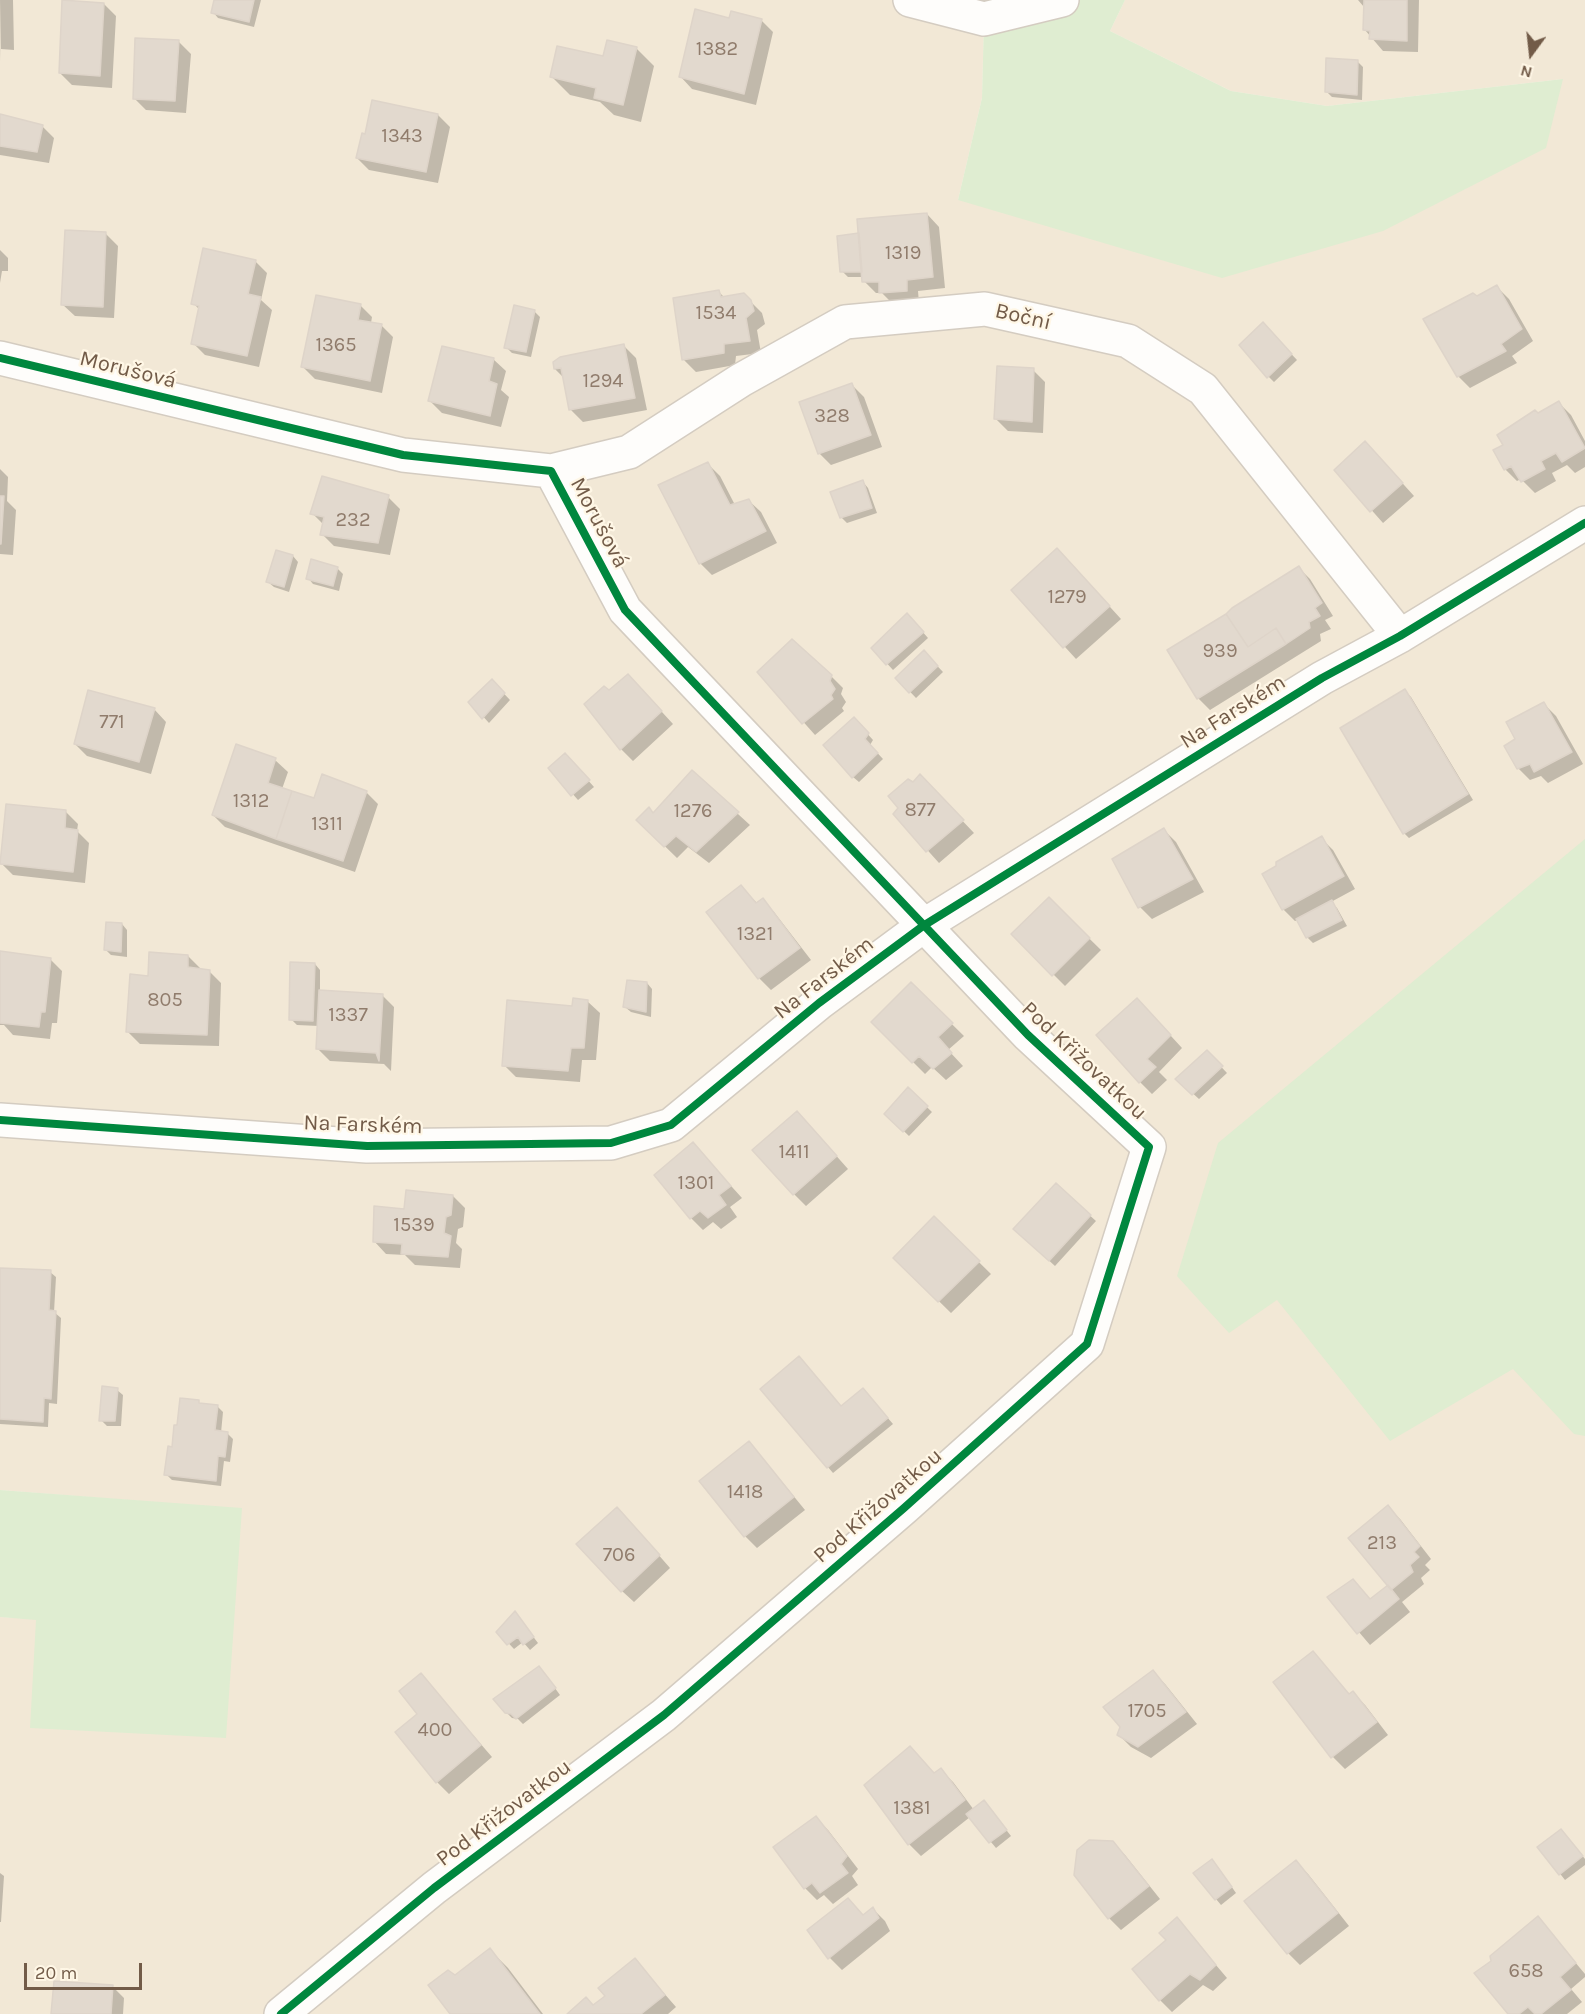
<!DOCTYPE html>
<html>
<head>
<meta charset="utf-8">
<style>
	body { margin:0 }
	#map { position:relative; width:1585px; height:2014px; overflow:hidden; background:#f6f1e6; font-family:Karla,sans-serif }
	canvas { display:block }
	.north { position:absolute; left:1501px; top:24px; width:60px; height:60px; -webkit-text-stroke:4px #fff7e6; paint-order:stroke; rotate:195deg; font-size:16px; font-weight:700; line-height:24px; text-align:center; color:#725b48 }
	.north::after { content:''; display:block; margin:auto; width:21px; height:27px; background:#725b48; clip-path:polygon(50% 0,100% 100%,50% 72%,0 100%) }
	.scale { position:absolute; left:24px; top:1963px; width:118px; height:27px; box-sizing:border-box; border:3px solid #725b48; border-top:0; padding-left:8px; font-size:18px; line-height:21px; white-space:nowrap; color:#725b48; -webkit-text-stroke:4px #fff7e6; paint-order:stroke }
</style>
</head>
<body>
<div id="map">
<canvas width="1585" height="2014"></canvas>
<div class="north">N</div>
<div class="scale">20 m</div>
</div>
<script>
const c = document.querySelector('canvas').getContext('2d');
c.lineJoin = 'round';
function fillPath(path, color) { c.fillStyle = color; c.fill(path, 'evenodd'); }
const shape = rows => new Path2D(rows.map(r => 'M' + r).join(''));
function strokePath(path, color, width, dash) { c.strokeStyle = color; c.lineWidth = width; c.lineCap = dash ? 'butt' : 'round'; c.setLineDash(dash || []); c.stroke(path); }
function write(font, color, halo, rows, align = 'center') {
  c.font = font + ' Karla,sans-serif'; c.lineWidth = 4.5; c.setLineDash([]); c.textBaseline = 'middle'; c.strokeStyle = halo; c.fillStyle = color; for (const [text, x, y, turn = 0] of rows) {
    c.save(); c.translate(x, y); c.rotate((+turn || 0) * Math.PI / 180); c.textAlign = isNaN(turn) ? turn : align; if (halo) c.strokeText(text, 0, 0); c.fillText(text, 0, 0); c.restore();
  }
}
fillPath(shape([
	[0,0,988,0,984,19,982,98,958,200,1563,79,1327,106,1231,91,1110,31,1125,0,1585,0,1585,2014,0,2014,0,1617,36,1619,242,1509,0,1490]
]), '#f2e8d6');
fillPath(shape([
	[988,0,1125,0,1110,31,1231,91,1327,106,1563,79,1546,148,1383,231,1222,278,958,200,982,98,984,19],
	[1585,839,1585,1436,1574,1434,1513,1369,1390,1441,1277,1300,1229,1333,1177,1276,1218,1143],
	[0,1490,242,1508,226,1738,30,1728,36,1620,0,1617]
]), '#dfedd1');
fillPath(shape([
	[0,0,13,0,14,50,1,49,1,62],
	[215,0,261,0,254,27,218,18,213,12],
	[1358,0,1419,0,1418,52,1383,51,1365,30,1364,7],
	[104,4,116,16,112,88,72,85,60,73],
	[730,20,761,20,773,32,756,105,692,89,680,76],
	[179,42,191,54,186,113,146,110,134,98],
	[636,48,654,66,641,122,614,115,600,102,570,95,552,77],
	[1357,61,1363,67,1362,100,1332,97,1327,92],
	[438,115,450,127,438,183,369,170,357,158],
	[0,116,42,126,54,138,49,163,0,155],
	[927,214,939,227,945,288,918,291,919,303,893,304,882,293,876,293,864,281,863,277,848,277,842,271,860,235],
	[106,234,118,246,114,318,75,316,62,304],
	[0,250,8,258,8,271,2,271,0,283],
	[255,261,267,273,261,300,272,310,259,367,205,355,193,343,200,310,193,303],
	[1497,287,1509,299,1533,341,1512,356,1517,363,1470,388,1458,376,1477,298],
	[718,291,725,298,744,295,762,313,765,324,757,330,761,353,736,356,735,365,696,372,684,360],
	[360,305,372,317,371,323,381,325,393,337,382,393,315,379,303,367],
	[534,311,540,317,531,357,512,353,506,347],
	[1263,324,1297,360,1274,382,1268,376],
	[624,346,636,358,647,410,583,422,571,410,565,379,555,369],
	[493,359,506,371,501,390,509,397,501,427,442,413,430,401],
	[1033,370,1045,382,1043,433,1008,431,996,419],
	[852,385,864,397,882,447,831,465,819,453],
	[1559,403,1571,415,1585,441,1585,467,1575,473,1567,465,1552,473,1556,481,1535,493,1521,479,1517,481,1505,469,1505,446,1538,415],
	[1377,455,1414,496,1383,523,1336,470],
	[708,464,720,476,735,505,748,500,761,512,777,543,712,575,700,563],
	[0,469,8,477,7,501,16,510,13,555,0,554],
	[863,482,868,488,877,513,847,523,841,517],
	[388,497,400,509,390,555,334,546,322,534,324,525,312,513],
	[293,556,298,562,289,592,274,587,268,582],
	[1069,562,1121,619,1076,659,1013,590],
	[1298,567,1310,579,1333,616,1325,620,1331,629,1320,634,1321,641,1210,710,1198,698,1227,615],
	[337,568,343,574,339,591,313,584,308,578],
	[913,621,928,638,893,670,873,648],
	[924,652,943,672,916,698,897,678],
	[759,672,831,676,843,688,841,694,846,702,842,708,844,711,815,735],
	[492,681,510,700,489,723,470,702],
	[640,688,673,724,633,761,621,749,609,692],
	[1405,691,1411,697,1473,800,1409,838,1404,833],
	[1544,704,1556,716,1583,764,1548,783,1541,776,1530,780,1518,768,1517,740],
	[154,709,166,722,151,774,87,756,75,744],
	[854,719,873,740,870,745,883,759,859,782,853,777],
	[275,760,288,772,282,789,315,800,366,792,378,804,355,872,225,827,213,815],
	[571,761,594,787,578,800,550,768],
	[692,772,750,825,709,863,688,847,677,858,638,820,654,814],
	[920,776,974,833,939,863,895,814,913,784],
	[66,812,78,824,77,831,89,843,85,883,13,875,1,863],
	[1164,830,1176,842,1204,892,1152,919,1140,907],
	[1321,838,1333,850,1355,889,1331,902,1337,908,1347,926,1313,943,1307,937,1298,920,1295,921,1283,909],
	[741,887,758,904,762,900,774,912,811,960,771,990,759,978,708,912],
	[1049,899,1101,950,1065,986,1013,934],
	[122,924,127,930,127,957,111,955,106,950],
	[0,953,50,959,62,971,57,1023,52,1023,50,1039,13,1035,4,1025,0,1025],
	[188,956,200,968,200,970,209,971,221,983,219,1046,140,1044,128,1032,149,977],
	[315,964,320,970,320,992,382,995,394,1007,391,1071,384,1064,330,1061,318,1049,319,1026,297,1025,291,1019],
	[647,983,652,989,651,1017,631,1012,625,1007],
	[911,984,964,1036,948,1050,963,1066,946,1080,932,1067,925,1074,873,1022],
	[587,1001,600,1013,596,1060,582,1060,580,1082,516,1077,504,1065],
	[1149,1012,1182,1048,1159,1072,1167,1080,1152,1094,1140,1082],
	[1207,1052,1227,1073,1199,1099,1177,1079],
	[908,1089,932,1112,909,1136,886,1114],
	[809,1125,848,1169,806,1206,794,1194],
	[693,1144,742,1198,730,1207,737,1217,721,1229,713,1222,703,1230,691,1218],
	[1056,1185,1096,1221,1055,1266,1021,1235],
	[453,1196,465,1208,463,1227,458,1229,456,1243,462,1249,460,1268,415,1265,405,1255,386,1254,374,1241,405,1211],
	[934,1218,991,1274,951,1313,895,1258],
	[0,1269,50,1272,56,1277,54,1312,61,1318,57,1404,49,1403,48,1427,0,1424],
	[762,1389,841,1408,868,1395,893,1424,833,1473],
	[117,1390,123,1395,121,1426,107,1426,101,1420],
	[198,1402,201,1405,217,1406,223,1412,221,1433,227,1433,233,1439,230,1462,224,1461,221,1486,172,1480,166,1474,173,1448],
	[760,1455,805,1510,757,1548,745,1536],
	[1388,1507,1400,1519,1431,1559,1425,1565,1430,1570,1421,1578,1424,1584,1402,1602,1410,1612,1370,1645,1329,1597,1353,1581,1371,1600,1390,1585],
	[629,1521,670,1568,634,1602,622,1591],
	[515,1613,538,1643,530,1650,523,1642,514,1649,498,1632],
	[1153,1672,1165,1684,1197,1724,1151,1758,1131,1747,1119,1735],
	[544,1673,560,1695,523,1724,518,1719,512,1718,506,1712],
	[421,1675,492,1757,449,1794,437,1782,419,1714],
	[1275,1682,1350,1695,1353,1693,1365,1705,1388,1735,1345,1769,1333,1757],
	[941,1770,953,1782,974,1810,989,1808,1011,1836,996,1848,970,1817,921,1856,909,1844,934,1774],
	[816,1818,828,1830,858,1869,852,1876,858,1885,833,1904,824,1895,817,1900,805,1888],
	[1566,1836,1585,1859,1585,1865,1565,1880,1539,1847],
	[1113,1843,1125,1855,1160,1899,1121,1930,1109,1918],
	[1296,1862,1308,1874,1349,1926,1300,1965,1288,1953],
	[1217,1866,1236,1893,1221,1905,1216,1899],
	[0,1873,4,1876,1,1922,0,1922],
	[873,1909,885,1921,890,1931,842,1970,830,1958,809,1930,864,1916],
	[1538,1918,1585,1974,1585,1977,1571,1989,1582,2002,1567,2014,1510,2014,1492,1961],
	[1177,1919,1227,1978,1213,1991,1203,1985,1172,2012,1160,2000,1168,1940],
	[490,1950,508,1968,543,2014,452,2014,455,1977],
	[635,1960,676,2007,668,2014,569,2014,593,2007,607,1996],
	[112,1986,124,1998,123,2014,53,2014]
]), '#0003');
const building = shape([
	[62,0,104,3,100,76,59,73,62,0],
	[214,0,254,0,249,22,211,13,214,0],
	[1364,0,1407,0,1407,41,1369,39,1370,31,1363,30,1364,0],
	[695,9,729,18,731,11,762,19,744,94,679,77,695,9],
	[135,38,179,40,175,101,133,99,135,38],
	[607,40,637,47,623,105,594,98,596,88,550,77,557,46,603,56,607,40],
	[1326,58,1358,60,1357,95,1325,92,1326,58],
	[372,100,438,114,426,172,356,158,362,133,365,134,372,100],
	[0,114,43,125,37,152,0,146,0,114],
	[927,213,933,277,907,280,907,291,879,293,879,282,862,282,857,219,927,213],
	[65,230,106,232,103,307,61,305,65,230],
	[859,233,862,272,840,272,837,236,859,233],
	[203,248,256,260,248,294,261,297,247,356,191,344,199,306,191,304,203,248],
	[1497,285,1522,329,1501,344,1506,351,1457,377,1423,319,1473,293,1477,296,1497,285],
	[719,290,721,297,744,293,751,300,754,311,746,318,750,341,724,344,724,353,682,360,673,298,719,290],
	[316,295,361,304,358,320,382,324,370,381,301,367,316,295],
	[514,305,535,310,526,352,504,348,514,305],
	[1263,322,1292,354,1267,378,1239,345,1263,322],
	[624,344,635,398,569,410,561,368,554,369,553,362,560,357,624,344],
	[442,346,494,358,489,381,497,384,490,416,428,401,442,346],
	[997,366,1034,368,1032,422,994,419,997,366],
	[852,383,871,435,818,454,799,402,852,383],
	[1559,401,1585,448,1562,462,1556,453,1541,461,1545,469,1521,482,1511,466,1504,470,1493,450,1503,445,1497,435,1535,410,1538,413,1559,401],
	[1365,441,1403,483,1370,512,1334,470,1365,441],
	[708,462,730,505,749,499,766,531,699,564,658,485,708,462],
	[322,476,389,495,378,543,320,535,324,517,310,514,322,476],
	[863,480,872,508,840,518,830,492,863,480],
	[0,496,4,496,1,544,0,544,0,496],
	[1057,548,1110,606,1063,648,1011,590,1057,548],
	[276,550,293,555,284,587,266,582,276,550],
	[311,559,338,567,333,586,306,579,311,559],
	[1299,566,1322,603,1315,608,1320,616,1309,622,1310,628,1286,644,1276,628,1248,647,1226,614,1232,608,1299,566],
	[907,613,924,632,886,665,871,648,907,613],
	[1226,614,1248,647,1276,628,1286,644,1197,699,1167,650,1226,614],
	[792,639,832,675,830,681,835,689,831,695,833,699,802,724,757,672,792,639],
	[924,650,938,666,909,693,895,678,924,650],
	[628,674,662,711,620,750,584,704,604,686,609,690,628,674],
	[492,679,505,693,482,719,468,702,492,679],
	[1405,689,1468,794,1403,834,1340,728,1405,689],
	[88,690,155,708,139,762,74,744,88,690],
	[1544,702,1572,752,1534,772,1530,764,1517,769,1504,746,1515,739,1506,722,1544,702],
	[854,717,869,733,865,739,878,753,852,778,823,745,854,717],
	[236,744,276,758,268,783,292,791,276,839,212,815,236,744],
	[565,753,590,780,571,796,548,768,565,753],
	[692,770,739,812,696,852,676,836,664,847,636,820,649,807,653,813,692,770],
	[322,774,367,791,343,861,276,839,292,791,314,798,322,774],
	[920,774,964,820,926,852,893,814,898,808,888,796,908,779,913,782,920,774],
	[6,804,66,810,65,828,78,830,73,872,0,864,6,804],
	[1164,828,1193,879,1138,908,1112,859,1164,828],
	[1322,836,1344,876,1282,910,1262,874,1276,866,1276,862,1322,836],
	[741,885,756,903,763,898,800,948,758,979,706,912,741,885],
	[1049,897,1090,938,1052,976,1011,934,1049,897],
	[1332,900,1342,920,1306,938,1296,919,1332,900],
	[106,922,122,923,121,952,104,950,106,922],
	[0,951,51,958,45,1012,41,1012,39,1027,0,1023,0,951],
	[149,952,188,955,188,967,210,970,207,1035,126,1032,130,974,148,976,149,952],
	[290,962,315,963,313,1021,289,1020,290,962],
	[627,980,647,982,646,1012,623,1007,627,980],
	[911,982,953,1023,938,1037,952,1053,933,1069,919,1056,912,1063,871,1022,911,982],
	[319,990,383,994,379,1061,376,1053,316,1049,319,990],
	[573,998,588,1000,584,1048,571,1048,568,1071,502,1066,507,1000,572,1006,573,998],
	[1137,998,1171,1035,1147,1059,1156,1067,1139,1083,1096,1035,1137,998],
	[1207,1050,1223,1066,1192,1095,1175,1079,1207,1050],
	[908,1087,928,1106,903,1132,884,1114,908,1087],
	[797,1111,837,1156,793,1195,752,1150,797,1111],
	[693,1142,731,1186,719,1195,726,1205,708,1218,700,1211,690,1219,654,1175,693,1142],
	[1056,1183,1091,1215,1049,1261,1013,1229,1056,1183],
	[406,1190,453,1195,451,1215,446,1217,444,1233,451,1236,448,1257,401,1254,402,1244,373,1242,374,1206,404,1209,406,1190],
	[934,1216,980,1261,938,1302,893,1258,934,1216],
	[0,1268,51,1270,49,1310,56,1311,51,1399,44,1398,43,1422,0,1419,0,1268],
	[799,1356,841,1406,863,1388,888,1418,827,1468,760,1389,799,1356],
	[102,1386,118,1388,115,1421,99,1421,102,1386],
	[180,1398,199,1400,199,1403,218,1405,215,1430,228,1432,225,1457,218,1456,216,1481,164,1475,168,1446,172,1447,174,1425,177,1425,180,1398],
	[749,1441,794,1497,744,1537,699,1481,749,1441],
	[1388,1505,1420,1546,1414,1552,1419,1557,1410,1565,1413,1572,1391,1590,1348,1538,1388,1505],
	[617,1507,660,1555,621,1592,576,1544,617,1507],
	[1353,1579,1370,1599,1388,1585,1399,1599,1357,1634,1327,1597,1353,1579],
	[515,1611,534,1637,523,1645,518,1637,507,1645,496,1632,515,1611],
	[1313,1651,1349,1694,1353,1691,1377,1722,1331,1758,1273,1682,1313,1651],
	[539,1666,556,1688,516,1719,511,1714,505,1713,493,1699,539,1666],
	[1153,1670,1186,1712,1138,1747,1117,1735,1120,1727,1103,1707,1153,1670],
	[421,1673,481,1745,436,1783,395,1732,417,1714,399,1691,421,1673],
	[910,1746,934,1773,941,1768,965,1800,908,1845,864,1785,910,1746],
	[984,1800,1007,1830,989,1843,966,1814,984,1800],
	[816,1816,847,1856,841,1864,848,1873,820,1893,812,1883,804,1889,773,1847,816,1816],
	[1561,1829,1583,1856,1559,1875,1537,1847,1561,1829],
	[1089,1840,1113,1841,1149,1886,1108,1919,1074,1875,1077,1850,1089,1840],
	[1212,1859,1232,1887,1215,1900,1193,1873,1212,1859],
	[1296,1860,1338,1913,1287,1954,1244,1901,1296,1860],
	[848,1898,863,1915,873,1907,879,1918,828,1959,807,1930,848,1898],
	[1538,1916,1576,1963,1560,1977,1571,1990,1541,2014,1535,2014,1528,2007,1519,2014,1508,2014,1474,1973,1491,1961,1490,1956,1538,1916],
	[1177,1917,1216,1965,1200,1980,1190,1974,1159,2001,1132,1969,1166,1940,1159,1933,1177,1917],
	[490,1948,540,2014,450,2014,428,1985,448,1970,455,1975,490,1948],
	[635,1958,665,1995,641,2014,567,2014,586,1997,593,2005,605,1996,598,1988,635,1958],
	[54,1981,113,1985,111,2014,51,2014,54,1981]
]);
fillPath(building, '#e2d9ce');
strokePath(building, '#ded4c9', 1.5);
const street = shape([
	[910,0,984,19,1062,0],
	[0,358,403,455,551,471,625,610,1028,1035,1149,1147,1087,1344,904,1508,664,1715,434,1888,281,2014],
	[551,471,629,452,741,380,845,322,985,309,1128,341,1203,389,1400,636],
	[0,1120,367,1146,611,1143,671,1125,819,1003,923,926,1322,678,1400,636,1585,523]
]);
strokePath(street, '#d4ccc1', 36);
strokePath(street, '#fefdfb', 33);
strokePath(shape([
	[0,358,403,455,551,471,625,610,1028,1035,1149,1147,1087,1344,904,1508,664,1715,434,1888,281,2014],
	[0,1120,367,1146,611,1143,671,1125,819,1003,923,926,1322,678,1400,636,1585,523]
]), '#00873e', 8);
write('20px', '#907c6c', null, [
	["1382",717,49],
	["1343",402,136],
	["1319",903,253],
	["1534",716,313],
	["1365",336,345],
	["1294",603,381],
	["328",832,416],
	["232",353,520],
	["1279",1067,597],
	["939",1220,651],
	["771",112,722],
	["1312",251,801],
	["877",920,810],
	["1276",693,811],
	["1311",327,824],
	["1321",755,934],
	["805",165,1000],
	["1337",348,1015],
	["1411",794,1152],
	["1301",696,1183],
	["1539",414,1225],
	["1418",745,1492],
	["213",1382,1543],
	["706",619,1555],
	["1705",1147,1711],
	["400",435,1730],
	["1381",912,1808],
	["658",1526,1971]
]);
write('22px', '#725b48', '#fff7e6', [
	["Boční",1023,317,13],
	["Morušová",128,370,14],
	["Morušová",599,523,62],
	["Na Farském",1233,712,-32],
	["Na Farském",824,978,-38],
	["Pod Křižovatkou",1084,1061,43],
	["Na Farském",363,1125,2],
	["Pod Křižovatkou",878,1506,-41],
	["Pod Křižovatkou",504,1813,-37]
]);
</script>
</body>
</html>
